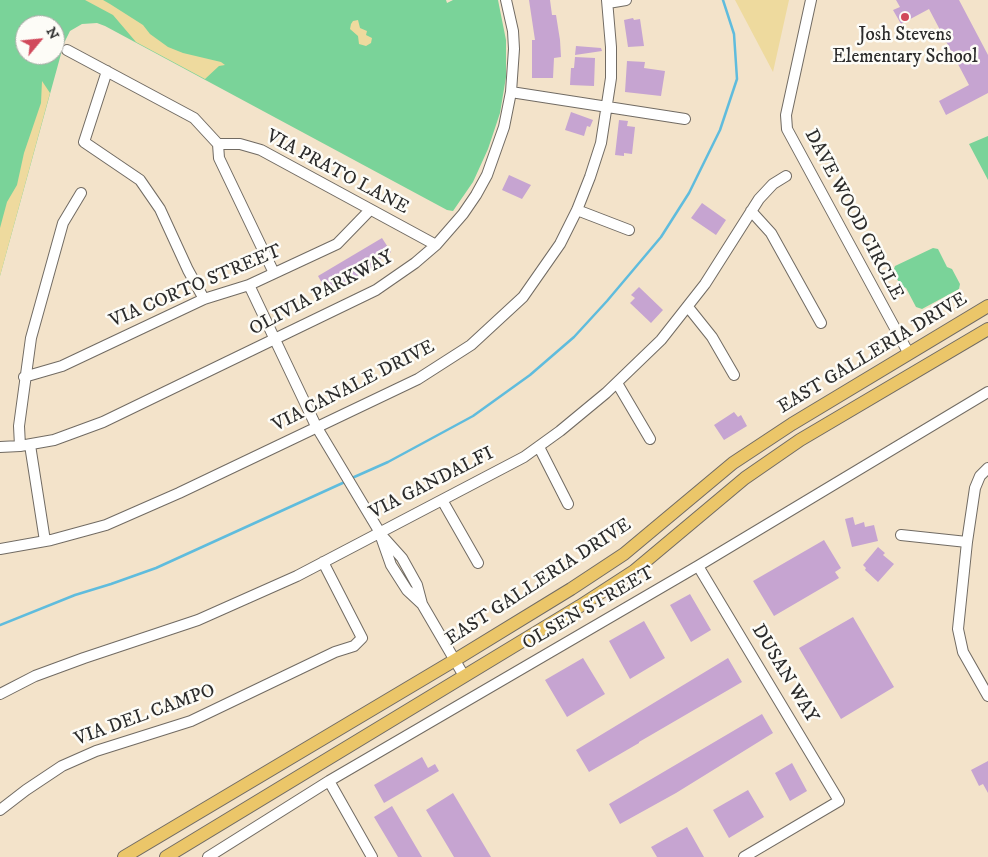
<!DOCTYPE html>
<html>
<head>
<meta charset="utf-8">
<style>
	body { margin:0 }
	#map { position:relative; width:988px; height:857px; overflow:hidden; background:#f3e3ca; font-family:"IM FELL DW Pica",serif }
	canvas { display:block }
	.north { position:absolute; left:15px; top:15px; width:50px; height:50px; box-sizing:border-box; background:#fdfcf7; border:1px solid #a9a8a5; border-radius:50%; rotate:62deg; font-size:14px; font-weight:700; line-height:20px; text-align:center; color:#2b2b2b }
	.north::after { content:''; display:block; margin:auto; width:18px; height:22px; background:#d1495b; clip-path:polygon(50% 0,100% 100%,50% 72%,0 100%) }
</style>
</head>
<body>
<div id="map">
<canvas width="988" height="857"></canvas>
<div class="north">N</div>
</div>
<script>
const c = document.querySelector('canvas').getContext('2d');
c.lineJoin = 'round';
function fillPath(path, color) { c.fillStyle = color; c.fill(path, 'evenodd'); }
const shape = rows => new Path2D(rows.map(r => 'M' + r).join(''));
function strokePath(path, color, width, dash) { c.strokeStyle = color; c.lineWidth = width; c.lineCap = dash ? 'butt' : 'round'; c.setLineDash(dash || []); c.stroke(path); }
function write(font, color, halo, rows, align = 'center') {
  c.font = font + ' "IM FELL DW Pica",serif'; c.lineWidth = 5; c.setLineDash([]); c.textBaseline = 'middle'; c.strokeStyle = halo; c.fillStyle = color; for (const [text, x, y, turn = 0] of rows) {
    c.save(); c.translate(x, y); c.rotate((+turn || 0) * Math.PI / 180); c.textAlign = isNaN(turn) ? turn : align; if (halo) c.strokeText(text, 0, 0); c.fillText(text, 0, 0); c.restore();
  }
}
fillPath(shape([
	[0,0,446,0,447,3,453,0,498,0,506,40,506,77,500,113,488,149,473,182,453,211,447,210,105,26,97,23,82,24,70,31,64,43,0,276],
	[25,25,55,25,55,55,25,55],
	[988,136,988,180,969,144],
	[933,248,938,249,947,267,952,269,960,284,959,289,922,309,916,307,906,288,901,286,893,272,895,266]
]), '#7ad399');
fillPath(shape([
	[85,0,103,0,110,4,143,25,150,34,168,47,183,53,221,62,225,65,219,66,205,79,136,42,113,15],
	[735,0,789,0,773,72],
	[358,20,360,28,367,31,366,35,372,38,371,43,366,46,359,44,358,36,350,29,351,24,353,21],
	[42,81,50,93,0,276,0,228,7,202,17,185,24,153,41,103]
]), '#eeda9e');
strokePath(shape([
	[352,478,388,462,473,416,530,375,574,337,607,301,661,237,689,193,720,130,737,79,734,34,723,0],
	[0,625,75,595,111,584,156,568,347,481]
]), '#5fbcdd', 2.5);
fillPath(shape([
	[529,0,550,0,552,15,556,15,560,40,561,57,554,58,553,78,532,78,532,40,535,40],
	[896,0,959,0,988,55,988,93,946,115,939,101,969,85,929,9,901,24,893,10,900,7],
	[633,18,634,20,640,19,644,46,628,47,624,20],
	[576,46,601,48,602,51,575,55],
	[575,57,595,58,594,86,570,85,571,68,574,68],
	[627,61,645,62,644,68,665,71,661,96,625,92],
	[571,112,593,120,590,127,587,126,584,136,565,130],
	[619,120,628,121,627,126,635,127,632,154,624,153,624,156,615,155],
	[509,175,531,185,522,199,502,190],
	[702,203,726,220,716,235,691,218],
	[382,238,391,252,379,260,380,261,369,270,327,292,318,276],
	[639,287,663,310,651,323,630,303,635,298,631,295],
	[734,412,738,417,741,415,747,426,724,440,714,425],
	[853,517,855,525,864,522,865,527,874,525,878,541,852,547,845,519],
	[824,540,841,568,835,572,839,578,774,616,753,581],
	[878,547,885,553,883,555,894,564,878,582,865,570,866,568,863,565],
	[690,594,711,630,691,642,670,605],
	[853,617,894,687,841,719,799,648],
	[644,621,665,658,630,679,609,641],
	[583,658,605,694,567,717,545,680],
	[728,658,742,682,639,742,639,743,589,772,576,750],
	[762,714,773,733,676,793,620,824,609,804],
	[422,757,428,768,435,764,439,771,384,803,374,785],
	[988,761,988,793,983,784,979,786,971,770],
	[792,763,807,791,790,801,775,773],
	[748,790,764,817,729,838,713,810],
	[453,793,491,857,454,857,426,810],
	[392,806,422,857,398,857,374,817],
	[687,827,704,857,657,857,651,847]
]), '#c6a4d1');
const minor = shape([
	[811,0,786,115,787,129,909,354],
	[608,3,626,0],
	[67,50,194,118,218,144],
	[107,71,84,142,140,180,160,209,188,270,204,299],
	[511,92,685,119],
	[218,144,240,144,261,150,436,245],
	[218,144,219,158,274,273],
	[577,210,629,230],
	[751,211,771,233,821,323],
	[249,285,316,426,379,531,391,565,407,590,422,604],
	[688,307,712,337,734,375],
	[24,377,62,366,204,299,249,285,337,244,370,210],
	[617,383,650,439],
	[30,445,45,541],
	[20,446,19,426,31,338,63,223,81,193],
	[0,447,20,446,54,440,103,422,376,290,415,263,436,245,463,214,476,195,487,175,504,127,511,92,514,49,513,31,506,0],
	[539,447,568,504],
	[988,468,980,476,975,488,967,542,958,629,963,652,988,696],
	[442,500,478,563],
	[901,535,967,542],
	[384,538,402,558,417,585,422,604,464,676],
	[0,549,51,540,106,525,179,493,418,379,471,345,523,297,560,244,577,210,590,177,601,143,611,78,611,47,607,0],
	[698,566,839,801,744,857],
	[0,694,35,676,84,658,198,620,297,576,524,457,560,431,606,393,661,340,705,284,759,199,773,184,786,176],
	[329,781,372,857],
	[0,810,26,790,62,766,96,751,191,721,335,652,354,646,362,638,323,562],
	[208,857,329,781,698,566,988,392]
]);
const major = shape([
	[124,857,455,660,571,589,624,554,733,463,792,424,988,306],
	[166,857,580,606,634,571,745,478,800,440,988,329]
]);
strokePath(minor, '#716b63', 12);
strokePath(major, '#716b63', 14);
strokePath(minor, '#fff', 10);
strokePath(major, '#ebc669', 12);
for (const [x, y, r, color] of [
	[905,17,5,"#d1495b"]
]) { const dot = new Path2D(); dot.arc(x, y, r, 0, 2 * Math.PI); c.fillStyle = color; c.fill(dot); strokePath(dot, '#fdfcf7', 2); }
write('19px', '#2b2b2b', '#fdfcf7', [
	["Josh Stevens",905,36],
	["Elementary School",905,58]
]);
write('19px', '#2b2b2b', '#fdfcf7', [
	["VIA PRATO LANE",337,173,28],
	["DAVE WOOD CIRCLE",853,215,62],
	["VIA CORTO STREET",196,287,-23],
	["OLIVIA PARKWAY",322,294,-28],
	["EAST GALLERIA DRIVE",873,354,-31],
	["VIA CANALE DRIVE",354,387,-27],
	["VIA GANDALFI",432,484,-27],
	["EAST GALLERIA DRIVE",539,583,-33],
	["OLSEN STREET",589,609,-30],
	["DUSAN WAY",784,674,59],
	["VIA DEL CAMPO",145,716,-20]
]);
</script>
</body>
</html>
